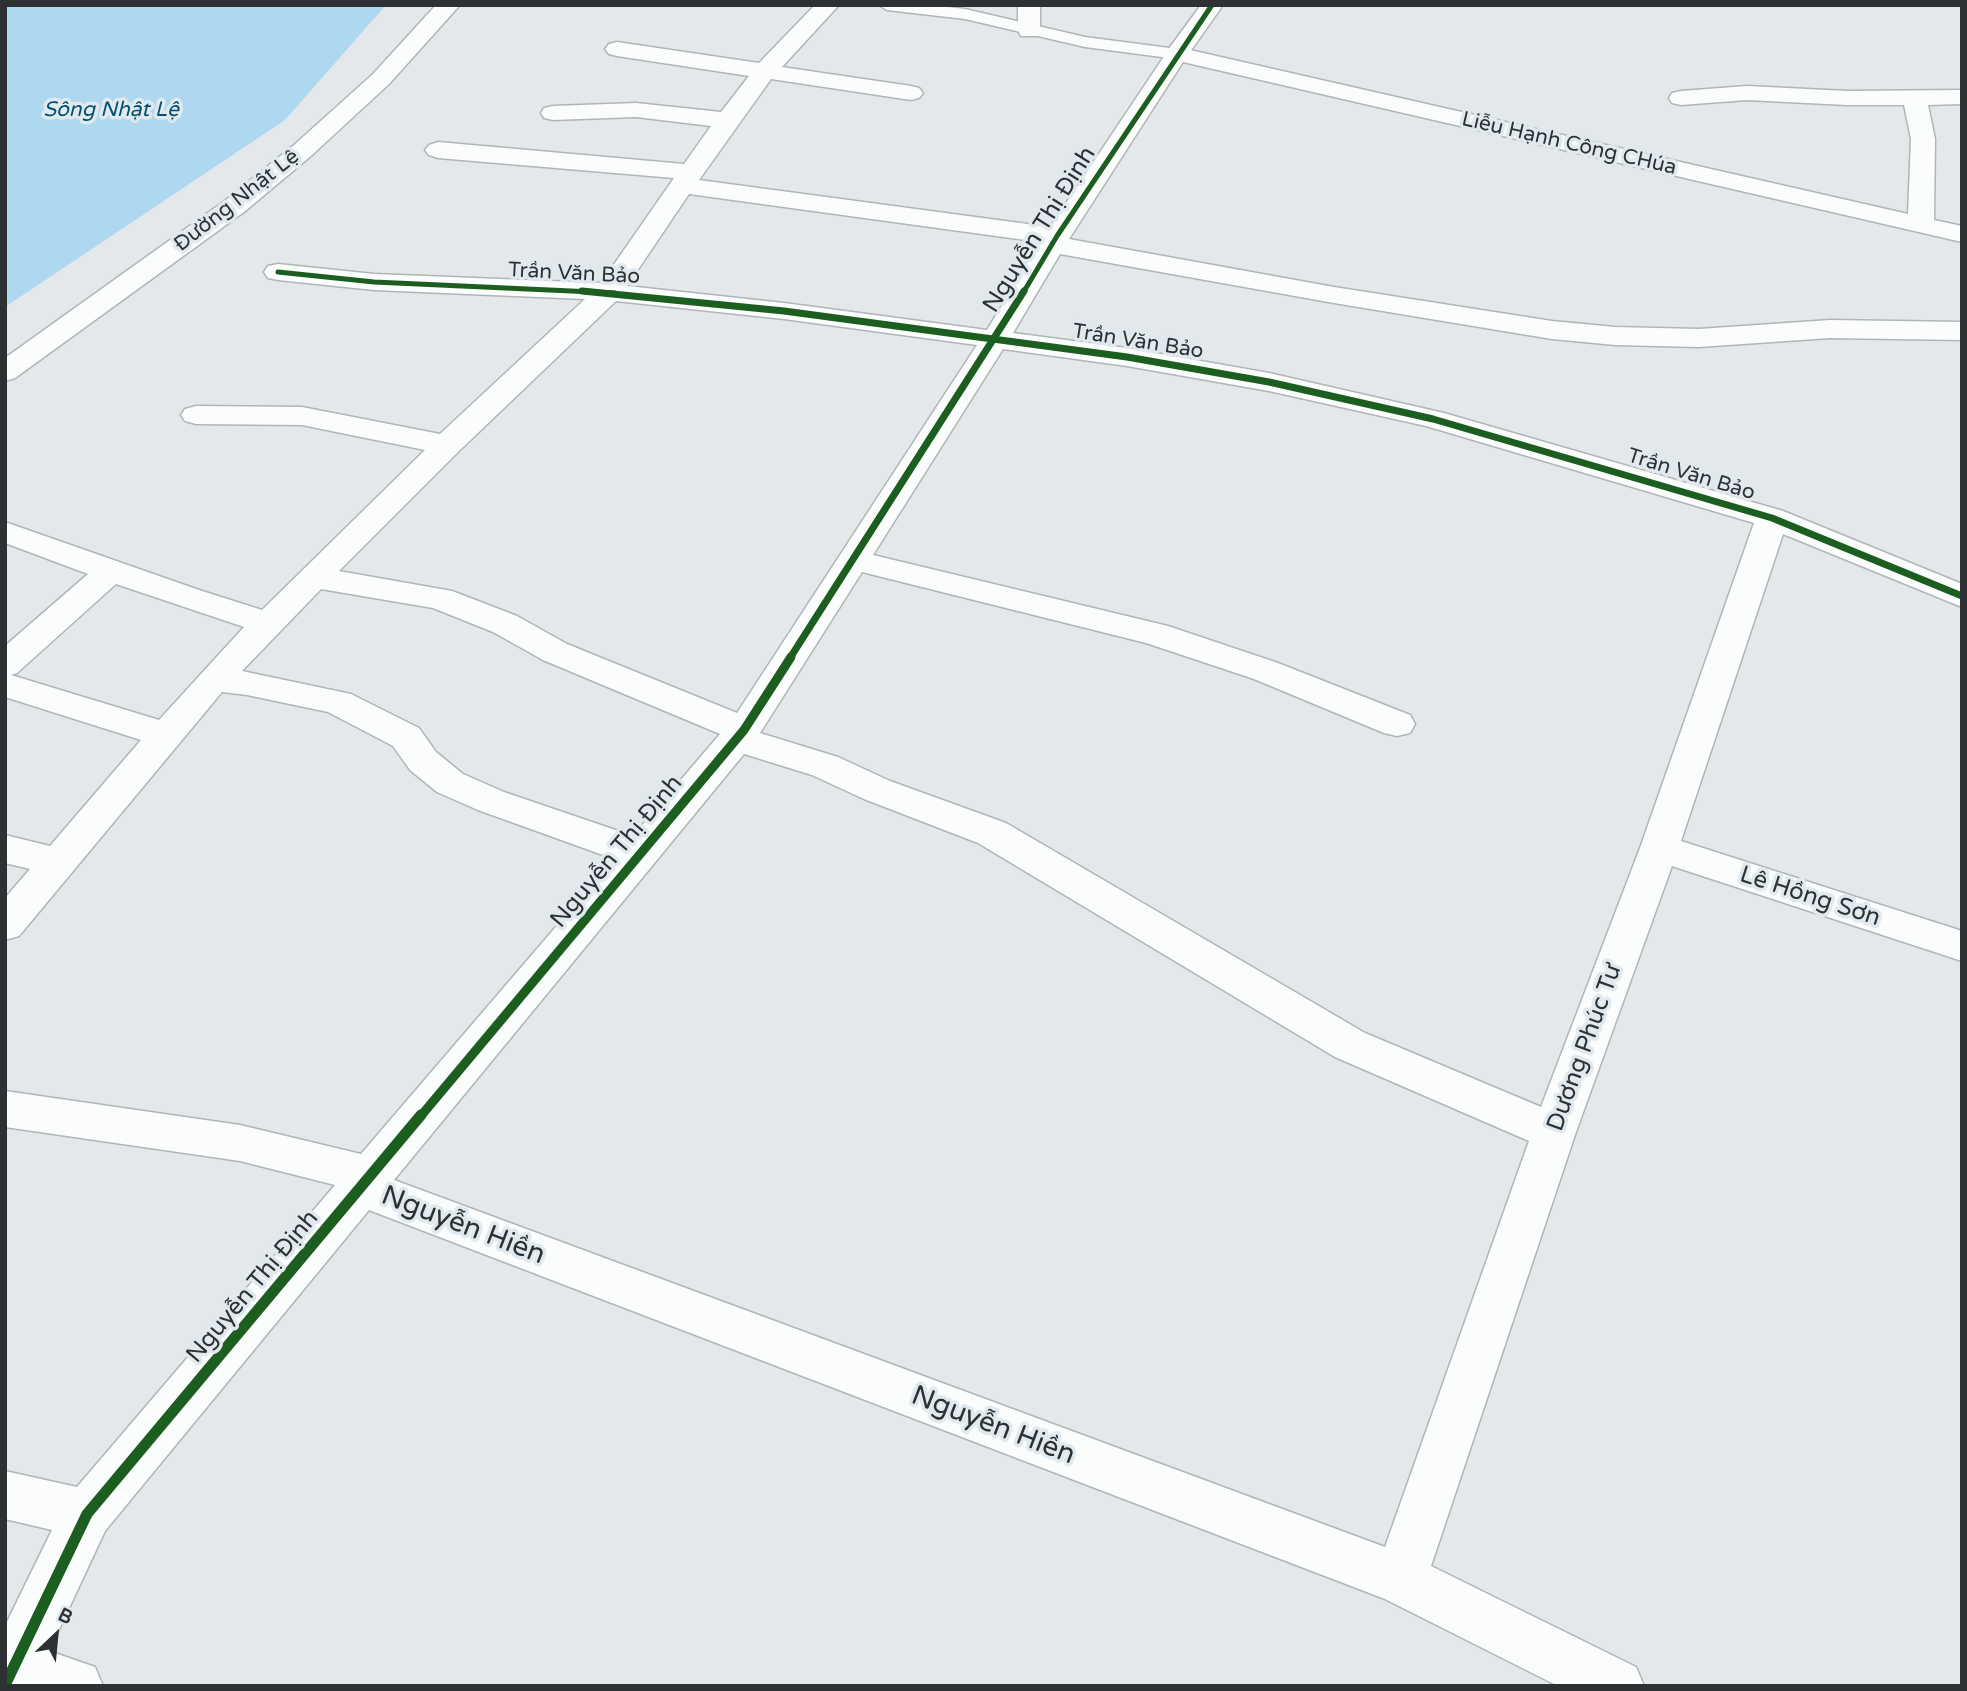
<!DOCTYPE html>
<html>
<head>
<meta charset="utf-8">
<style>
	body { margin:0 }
	#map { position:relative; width:1967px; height:1691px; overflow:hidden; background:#e4e8ea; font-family:"Varela Round",sans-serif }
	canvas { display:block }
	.frame { position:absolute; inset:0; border:7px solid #2d3133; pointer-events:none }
	.north { position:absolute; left:21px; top:1600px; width:70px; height:70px; -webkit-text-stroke:5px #e0e9ee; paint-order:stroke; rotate:26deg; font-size:19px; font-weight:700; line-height:28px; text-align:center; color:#2d3133 }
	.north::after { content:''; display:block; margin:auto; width:24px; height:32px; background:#2d3133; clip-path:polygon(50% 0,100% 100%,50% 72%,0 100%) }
</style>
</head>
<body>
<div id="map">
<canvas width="1967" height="1691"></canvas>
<div class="frame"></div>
<div class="north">B</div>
</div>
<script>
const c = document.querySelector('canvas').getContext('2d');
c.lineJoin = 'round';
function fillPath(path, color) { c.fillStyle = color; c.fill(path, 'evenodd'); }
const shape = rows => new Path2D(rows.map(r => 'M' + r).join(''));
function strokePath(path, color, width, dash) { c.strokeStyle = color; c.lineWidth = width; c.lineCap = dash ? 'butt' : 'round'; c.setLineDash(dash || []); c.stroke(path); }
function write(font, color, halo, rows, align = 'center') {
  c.font = font + ' "Varela Round",sans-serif'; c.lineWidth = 7; c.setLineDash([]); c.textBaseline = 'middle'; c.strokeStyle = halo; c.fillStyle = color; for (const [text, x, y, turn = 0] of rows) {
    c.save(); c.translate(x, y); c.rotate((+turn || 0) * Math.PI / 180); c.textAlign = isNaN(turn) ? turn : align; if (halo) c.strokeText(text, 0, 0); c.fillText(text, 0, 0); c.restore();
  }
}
fillPath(shape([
	[5,5,386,5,285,120,5,307]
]), '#add8f0');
const lane = shape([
	[879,5,931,5,965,9,1085,37,1177,49,1185,54,1177,59,1085,47,965,19,887,10,879,5]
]);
const street = shape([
	[815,5,839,5,782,67,911,86,919,88,923,93,919,98,911,100,771,79,699,180,1050,227,1169,49,1177,47,1908,214,1911,139,1904,105,1847,105,1747,100,1681,105,1672,103,1669,98,1672,93,1681,91,1747,86,1847,91,1962,90,1962,104,1928,105,1935,139,1934,220,1962,226,1962,242,1183,62,1069,239,1334,287,1552,321,1615,327,1699,329,1830,320,1962,322,1962,340,1830,338,1699,347,1615,345,1552,339,1334,303,1060,254,1013,333,1127,348,1269,373,1444,413,1783,511,1962,584,1962,607,1783,534,1681,841,1962,931,1962,961,1672,866,1576,1132,1431,1566,1636,1667,1644,1686,1558,1686,1385,1599,369,1210,105,1531,49,1651,95,1667,103,1686,5,1686,5,1626,52,1530,5,1519,5,1471,77,1487,335,1185,240,1161,5,1127,5,1091,240,1125,361,1154,614,859,478,810,437,792,410,770,393,746,328,712,247,695,222,692,19,936,5,940,5,898,30,869,5,863,5,835,50,846,141,740,5,697,5,646,88,574,5,543,5,522,199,590,262,610,425,450,302,425,196,424,185,421,181,415,185,409,196,406,302,407,440,434,585,299,374,290,278,280,268,278,264,272,268,266,278,264,374,274,601,283,674,178,438,158,429,155,425,150,429,145,438,142,684,164,711,126,636,117,553,120,544,118,541,113,544,108,553,106,636,103,721,112,749,76,617,56,609,54,605,49,609,44,617,42,759,63,815,5],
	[689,194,1040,242,987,330,784,303,627,286,689,194],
	[616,301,784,319,977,345,737,713,567,644,517,616,452,591,339,571,458,452,616,301],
	[1003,349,1127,366,1269,391,1426,426,1754,523,1640,848,1541,1107,1365,1033,1006,823,890,781,838,757,760,733,862,572,1146,643,1254,679,1384,733,1397,736,1410,733,1415,724,1410,715,1278,663,1168,626,873,555,1003,349],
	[116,584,244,627,159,720,11,675,17,673,116,584],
	[321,589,433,608,493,632,543,660,720,734,633,836,504,792,463,774,436,752,419,728,351,694,242,671,321,589],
	[744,754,812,775,864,799,978,843,1335,1057,1529,1141,1385,1547,394,1180,744,754],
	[1018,5,1040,5,1040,31,1037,36,1021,36,1018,31,1018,5]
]);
const secondary = shape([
	[436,5,460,5,389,84,312,155,244,212,15,378,5,381,5,358,226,200,294,145,373,74,436,5],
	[1201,5,1223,5,1185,59,1169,59,1165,54,1201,5]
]);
strokePath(lane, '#b1b5b7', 3);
strokePath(street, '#b1b5b7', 3);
strokePath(secondary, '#b1b5b7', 3);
fillPath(lane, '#fbfcfc');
fillPath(street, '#fbfcfc');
fillPath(secondary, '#fbfcfc');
strokePath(shape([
	[278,272,374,282,615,293],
	[1023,293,1057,236,1212,5]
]), '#1b5e20', 5);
strokePath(shape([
	[582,291,784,311,1127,357,1269,382,1433,419,1772,518,1962,596],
	[790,658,1024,291]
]), '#1b5e20', 7);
strokePath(shape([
	[420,1117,744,730,791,657]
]), '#1b5e20', 9);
strokePath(shape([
	[5,1685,87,1514,421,1115]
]), '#1b5e20', 11);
write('italic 21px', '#015172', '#e0e9ee', [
	["Sông Nhật Lệ",111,110]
]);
write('21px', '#2d3133', '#e0e9ee', [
	["Liễu Hạnh Công CHúa",1569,144,13],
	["Đường Nhật Lệ",237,201,-38],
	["Trần Văn Bảo",574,274,3],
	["Trần Văn Bảo",1138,342,9],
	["Trần Văn Bảo",1691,475,17]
]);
write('24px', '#2d3133', '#e0e9ee', [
	["Nguyễn Thị Định",1040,230,-58],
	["Nguyễn Thị Định",617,852,-50],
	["Lê Hồng Sơn",1810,897,18],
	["Dương Phúc Tư",1585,1048,-70],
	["Nguyễn Thị Định",253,1287,-50]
]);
write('28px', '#2d3133', '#e0e9ee', [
	["Nguyễn Hiền",463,1226,21],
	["Nguyễn Hiền",993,1426,21]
]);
</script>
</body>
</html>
